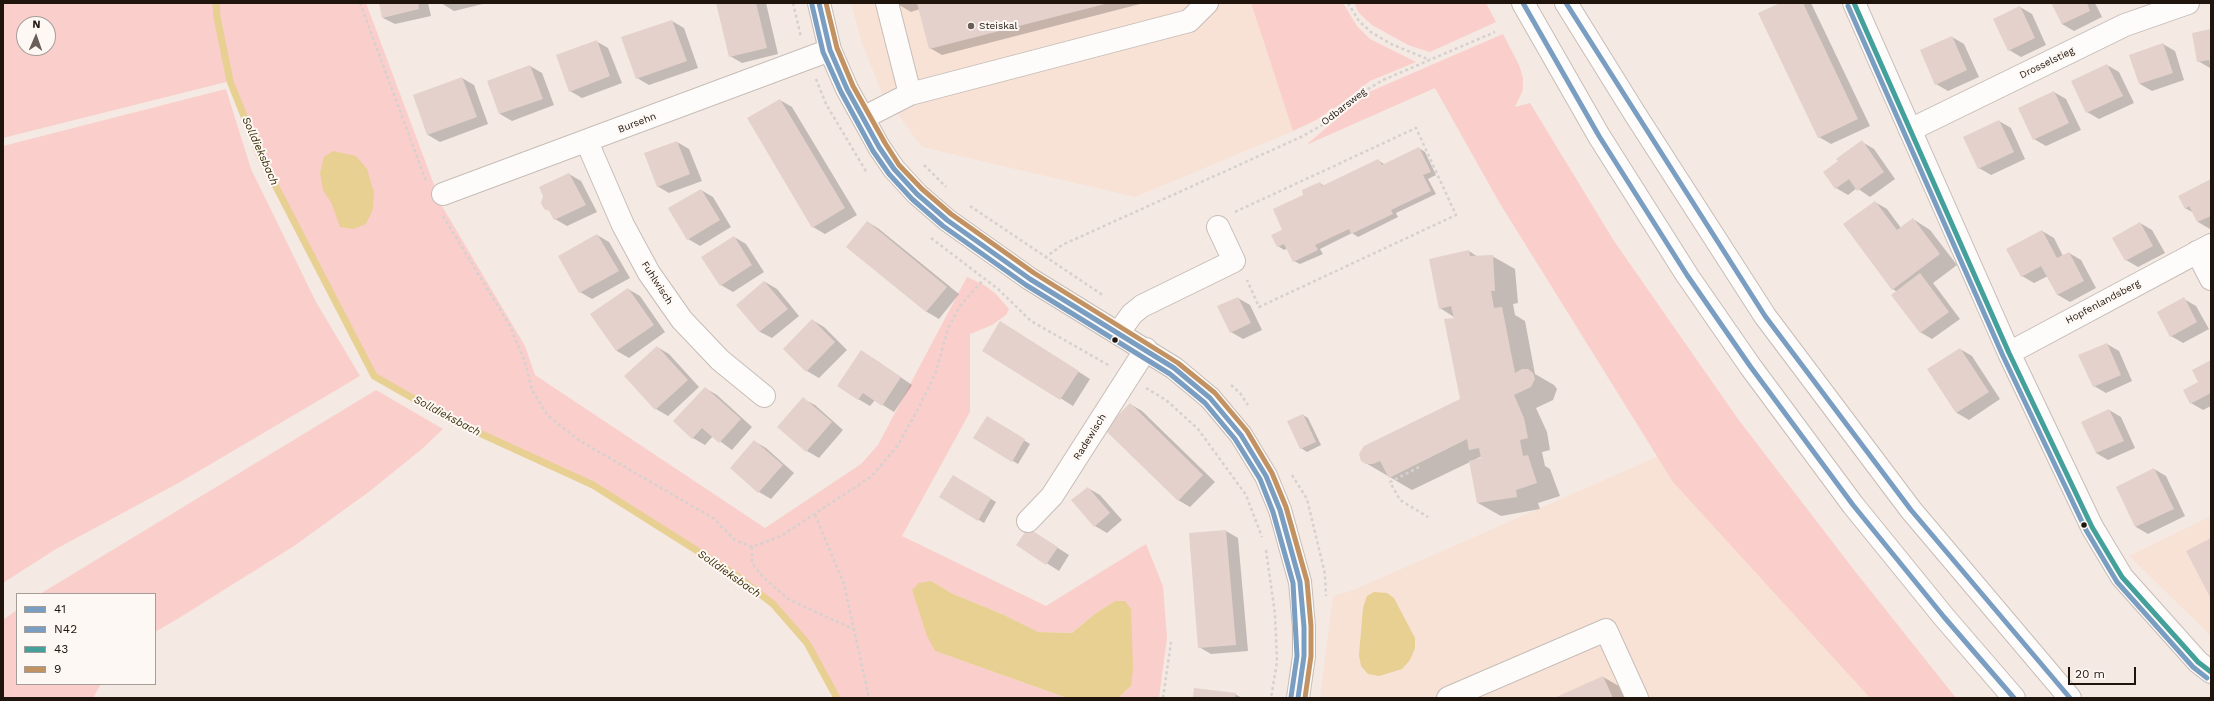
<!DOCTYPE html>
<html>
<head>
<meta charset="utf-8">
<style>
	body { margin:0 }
	#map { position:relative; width:2214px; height:701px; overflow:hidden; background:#f4e9e3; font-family:"Work Sans",sans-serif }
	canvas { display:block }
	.frame { position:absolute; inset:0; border:4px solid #1f150d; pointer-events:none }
	.legend { position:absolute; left:16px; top:593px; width:140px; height:92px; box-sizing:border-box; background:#fef8f4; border:1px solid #a59d98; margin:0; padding:5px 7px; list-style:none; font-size:12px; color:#1f150d }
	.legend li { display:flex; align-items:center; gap:8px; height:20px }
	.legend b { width:20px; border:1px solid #a59d98 }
	.north { position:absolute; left:16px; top:16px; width:40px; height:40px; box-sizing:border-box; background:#fef8f4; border:1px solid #a59d98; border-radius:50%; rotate:2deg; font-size:11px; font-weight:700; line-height:16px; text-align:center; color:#1f150d }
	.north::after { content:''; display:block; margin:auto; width:14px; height:18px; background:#6a5f58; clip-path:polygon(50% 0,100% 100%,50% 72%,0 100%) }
	.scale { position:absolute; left:2068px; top:667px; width:68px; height:18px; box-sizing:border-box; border:2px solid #1f150d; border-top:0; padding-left:5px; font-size:12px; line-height:14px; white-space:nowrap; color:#1f150d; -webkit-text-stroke:3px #fef8f4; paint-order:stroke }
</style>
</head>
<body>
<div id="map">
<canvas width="2214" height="701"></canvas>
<div class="frame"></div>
<ul class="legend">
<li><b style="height:5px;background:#7a9ec2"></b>41</li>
<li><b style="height:5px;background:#7a9ec2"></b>N42</li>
<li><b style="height:5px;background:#44a09b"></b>43</li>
<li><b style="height:5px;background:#c39262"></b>9</li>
</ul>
<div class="north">N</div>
<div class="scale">20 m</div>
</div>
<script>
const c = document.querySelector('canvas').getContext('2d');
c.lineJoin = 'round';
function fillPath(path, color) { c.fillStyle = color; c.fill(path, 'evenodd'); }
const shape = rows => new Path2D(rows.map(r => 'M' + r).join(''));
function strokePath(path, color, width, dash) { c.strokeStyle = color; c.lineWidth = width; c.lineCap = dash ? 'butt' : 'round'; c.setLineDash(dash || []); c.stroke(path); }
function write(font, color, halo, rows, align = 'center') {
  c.font = font + ' "Work Sans",sans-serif'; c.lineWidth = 4; c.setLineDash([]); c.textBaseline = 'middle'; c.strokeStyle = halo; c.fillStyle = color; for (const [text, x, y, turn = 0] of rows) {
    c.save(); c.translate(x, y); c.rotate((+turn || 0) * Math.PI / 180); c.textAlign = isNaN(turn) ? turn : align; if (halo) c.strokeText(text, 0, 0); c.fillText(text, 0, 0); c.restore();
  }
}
fillPath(shape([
	[851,3,1251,3,1293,131,1135,197,922,147,882,93,862,43],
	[1659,456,1673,482,1870,698,1320,698,1333,596,1351,591],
	[2211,516,2211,636,2129,556]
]), '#f8e2d5');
fillPath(shape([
	[3,3,366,3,442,206,525,346,535,375,765,528,861,464,878,445,967,277,984,285,996,294,1009,309,1006,315,992,325,970,334,970,412,902,536,1046,606,1146,544,1163,586,1167,638,1159,698,1118,698,1131,686,1115,601,1096,613,1072,633,1037,632,1002,614,953,594,931,581,912,590,935,651,1067,698,837,698,807,643,773,604,734,574,593,485,451,420,374,376,259,154,230,81,3,138],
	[24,24,48,24,48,48,24,48],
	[1251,3,1343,3,1357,26,1370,39,1416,62,1370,81,1339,105,1316,120,1293,131],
	[1354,3,1486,3,1496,22,1430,52,1408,45,1372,25,1359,13],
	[1503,34,1519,65,1523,78,1523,90,1515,107,1530,103,1614,241,1738,419,1854,570,1956,698,1870,698,1673,482,1499,202,1435,88,1306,145,1369,92],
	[226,89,251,169,316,302,360,376,182,481,56,549,3,583,3,146],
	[376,390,443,429,423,448,370,491,294,546,179,618,155,632,155,594,40,594],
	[17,610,17,684,101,684,93,698,3,698,3,620]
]), '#facecb');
fillPath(shape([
	[333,151,356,156,367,169,374,193,373,209,366,224,353,229,340,227,332,204,323,190,320,173,324,157],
	[931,581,953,594,1002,614,1038,632,1072,633,1096,613,1115,601,1125,601,1131,609,1133,668,1131,686,1118,698,1067,698,935,651,927,636,912,590,919,583],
	[1374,592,1387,593,1394,598,1415,638,1415,648,1410,660,1402,669,1379,676,1368,674,1361,666,1359,655,1363,608,1367,596]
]), '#e7d092');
fillPath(shape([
	[380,3,428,3,431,16,395,24,383,18],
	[441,3,487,3,454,11],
	[717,3,766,3,778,54,742,63,730,56],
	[896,3,1144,3,942,55,930,48,920,9,911,12],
	[1783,3,1811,3,1870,126,1831,144,1819,137],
	[2052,3,2095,3,2102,17,2074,31,2062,24],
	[2020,7,2032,14,2046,45,2021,57,2009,50],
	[672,21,684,28,698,68,649,85,637,78],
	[2211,30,2211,68,2210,68,2198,61],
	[1952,37,1964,44,1979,77,1948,91,1936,84],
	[596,41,608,48,622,83,582,98,570,91],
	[2163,44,2175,51,2184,80,2152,91,2140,84,2130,56],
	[2107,65,2119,72,2134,103,2099,119,2087,112],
	[530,66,542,73,554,105,512,121,500,114,488,81],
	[462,78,474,85,488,124,440,142,428,135,414,96],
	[2054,92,2066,99,2081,130,2046,146,2034,139],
	[780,100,792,107,857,215,825,234,813,227],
	[1999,121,2011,128,2025,159,1991,175,1979,168],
	[677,142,689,149,702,181,669,193,657,186],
	[1862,142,1874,149,1895,179,1870,197,1857,188,1848,195,1836,188,1839,161],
	[1419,148,1425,152,1436,175,1428,179,1436,194,1396,213,1398,217,1358,237,1352,233,1320,249,1323,254,1300,264,1294,261,1288,248,1284,250,1278,246,1284,230,1305,195,1320,183,1324,186,1378,160,1385,165],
	[569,174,581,181,597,212,567,226,555,219],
	[2211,180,2211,228,2210,229,2198,222,2194,213,2185,208],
	[701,190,713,197,731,227,700,246,688,239],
	[1875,202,1887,209,1901,228,1913,219,1930,230,1957,265,1933,283,1960,319,1932,339,1920,332,1897,292,1893,289],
	[868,222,879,229,959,294,939,319,927,312,847,247],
	[2140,223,2152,230,2165,253,2138,267,2126,260],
	[2042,231,2054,238,2063,256,2069,253,2081,260,2096,288,2070,302,2058,295,2048,276,2034,283,2022,276],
	[597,235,609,242,630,278,592,299,580,292,559,256],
	[734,237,746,244,764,272,733,292,721,285],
	[1469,251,1478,257,1492,256,1515,269,1518,303,1513,304,1515,315,1525,321,1535,374,1554,385,1557,389,1553,400,1536,408,1547,432,1550,450,1542,452,1545,466,1550,469,1560,496,1538,503,1540,509,1501,516,1478,503,1470,462,1412,490,1364,462,1461,400,1454,317,1440,308],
	[1482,456,1483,459,1474,460],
	[765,282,777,289,799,316,772,338,760,332],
	[628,289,640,296,665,332,629,358,617,351,591,315],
	[1238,298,1250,305,1262,330,1243,339,1231,332],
	[2184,299,2196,306,2209,329,2183,343,2171,336],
	[812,320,824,327,847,350,819,378,807,371,784,349],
	[1012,330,1090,379,1073,406,983,350],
	[2107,344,2119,351,2132,381,2106,393,2094,386],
	[657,347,669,354,699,387,668,416,656,409],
	[1960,349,1972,356,2000,399,1969,420,1957,413,1929,369],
	[873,358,912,385,894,412,875,400,870,406,858,399],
	[2211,361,2211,406,2203,410,2191,403],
	[705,388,717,395,752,427,732,450,713,436,705,445,693,438,675,421],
	[803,399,815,405,843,430,819,458,807,451],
	[1130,404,1142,411,1215,482,1190,507,1178,500],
	[2109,410,2121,417,2135,448,2108,460,2096,453],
	[1303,415,1308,418,1321,445,1307,452,1301,448],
	[987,417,1030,444,1018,464,974,438],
	[754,441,766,448,794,473,771,499,759,492,731,468],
	[2154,469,2166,476,2185,516,2148,534,2136,527,2117,487],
	[953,476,996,502,984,523,940,497],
	[1088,488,1100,495,1122,520,1107,533,1095,526],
	[1028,529,1069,555,1059,571,1018,545],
	[1226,531,1238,538,1248,651,1211,654,1199,647,1190,534],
	[1603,677,1626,690,1629,698,1557,698],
	[1235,694,1242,698,1194,698]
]), '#0003');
strokePath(shape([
	[216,3,217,17,230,81,259,154,374,376,451,420,593,485,734,574,773,604,807,643,837,698]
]), '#e7d092', 7);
fillPath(shape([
	[379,3,418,3,419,9,382,18],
	[716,3,756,3,767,48,729,57],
	[917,3,1105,3,1105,4,929,49],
	[1780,3,1803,3,1858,119,1818,138,1758,13],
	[2051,3,2087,3,2090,11,2062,24],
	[2020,6,2035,38,2008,51,1993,19],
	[672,20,687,61,636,79,621,37],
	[2211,29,2211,65,2210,65,2209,60,2197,62,2192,33],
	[1952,36,1967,70,1935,85,1920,50],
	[597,40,610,76,569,92,556,55],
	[2163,43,2173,73,2139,84,2129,55],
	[2107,64,2123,96,2086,113,2071,81],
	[530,65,543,99,499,114,487,81],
	[462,77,477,117,427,135,413,95],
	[2054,91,2069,123,2033,140,2018,108],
	[780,99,845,208,812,228,747,118],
	[1999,120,2014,152,1978,169,1963,137],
	[1862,140,1884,172,1857,191,1849,179,1835,189,1823,172,1838,161,1836,159],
	[677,141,690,174,657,187,644,153],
	[1419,147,1431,172,1423,175,1431,191,1391,210,1393,214,1351,234,1349,229,1315,245,1318,250,1293,262,1284,244,1277,247,1271,235,1282,230,1273,209,1303,195,1302,190,1320,182,1322,186,1378,159,1382,165],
	[569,173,586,205,554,220,549,211,544,209,541,203,543,196,539,187],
	[2211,179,2211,216,2197,222,2189,206,2185,209,2178,196],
	[701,189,720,220,687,240,668,208],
	[1875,201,1897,230,1913,218,1940,254,1892,290,1843,224],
	[867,221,947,287,926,312,846,247],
	[2140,222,2153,246,2125,261,2112,238],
	[2042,230,2057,258,2069,252,2084,281,2057,295,2041,266,2021,277,2006,249],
	[597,234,619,271,579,293,558,256],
	[734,236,752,265,720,286,701,257],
	[1469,250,1470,256,1493,255,1495,291,1491,291,1494,308,1502,307,1515,373,1522,369,1528,369,1533,373,1535,379,1531,387,1514,395,1524,418,1528,438,1520,440,1523,456,1528,455,1537,483,1516,490,1517,497,1477,503,1469,461,1481,458,1479,448,1469,450,1467,439,1389,478,1380,461,1373,464,1366,464,1361,461,1359,454,1364,446,1460,399,1444,319,1454,318,1451,306,1439,309,1429,259],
	[1920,273,1949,312,1920,333,1891,295],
	[764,281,788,309,759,332,736,305],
	[628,288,654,325,616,351,590,314],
	[1238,297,1251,323,1230,333,1217,306],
	[2184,297,2197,322,2170,337,2157,312],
	[812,319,835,342,806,372,783,349],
	[1000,321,1079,371,1060,400,982,351],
	[2107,343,2121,375,2093,387,2078,355],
	[657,346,688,380,655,410,624,376],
	[1960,348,1989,392,1956,413,1927,369],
	[861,350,901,377,882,406,863,393,858,400,837,386],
	[2211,360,2211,393,2190,404,2183,390,2198,382,2192,370],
	[705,387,741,419,719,443,702,428,692,439,673,421],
	[803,397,832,422,806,452,777,427],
	[1130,403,1203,475,1178,501,1104,429],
	[2109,409,2124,441,2096,453,2081,422],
	[1303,414,1316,442,1300,449,1287,421],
	[987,416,1025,439,1012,462,973,438],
	[754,440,783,465,758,493,730,468],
	[2154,468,2174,509,2135,527,2116,487],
	[953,475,991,498,978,521,939,497],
	[1088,487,1110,513,1094,527,1071,500],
	[1028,528,1058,547,1046,565,1016,545],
	[1226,530,1236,645,1198,648,1189,533],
	[2211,538,2211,599,2186,551],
	[1603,676,1613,698,1554,698],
	[1194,688,1236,693,1235,698,1193,698]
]), '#e4d1cb');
const minor = shape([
	[819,3,830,50,847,89,879,147,894,169,917,194,947,220,1030,279,1174,368,1210,398,1241,435,1266,476,1280,510,1300,582,1304,627,1304,656,1298,698],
	[887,3,910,94],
	[1854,3,2009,353,2092,527,2122,577,2198,662,2211,672],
	[863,118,910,94,1189,21,1207,3],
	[1910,130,2125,25,2188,3],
	[587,142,623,225,649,273,682,320,720,360,764,396],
	[443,194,830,50],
	[2197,252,2211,279],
	[1119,332,1132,314,1142,306,1234,261,1218,227],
	[2009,353,2211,245],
	[1028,521,1052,496,1146,349],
	[1448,698,1606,630,1637,698]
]);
const highway = shape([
	[1523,3,1599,136,1687,275,1750,366,1853,505,1944,617,2014,698],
	[1566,3,1635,114,1765,316,1911,510,2070,698]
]);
strokePath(minor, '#c7bdb7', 24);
strokePath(highway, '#c7bdb7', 24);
strokePath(shape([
	[360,3,426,181],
	[793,3,801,37],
	[1348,3,1359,21,1371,32,1391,44,1430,60],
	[816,79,826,104,867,173],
	[924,165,946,187],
	[970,206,1104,296],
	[1235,212,1416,128,1456,215,1259,307,1247,280],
	[443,216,510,326,525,362,532,390,548,416,580,441,713,518,735,540,752,547,781,536,872,476,898,445,918,409,936,372,948,328,960,306,984,279],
	[931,238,998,289,1031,321,1110,366],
	[1045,258,1062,245,1301,137,1324,124,1363,92,1383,80,1495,32],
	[1231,385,1240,393,1248,405],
	[1146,388,1166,400,1198,429,1246,495,1262,537],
	[1419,467,1390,482,1400,500,1428,517],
	[1292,475,1307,499,1325,574,1326,596],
	[815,515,844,584,869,698],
	[752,547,752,563,763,577,788,599,855,630],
	[1266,550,1275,614,1277,662,1271,698],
	[1163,698,1171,642]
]), '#d5d1cf', 2.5, [3, 3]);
strokePath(minor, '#fdfcfb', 22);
strokePath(highway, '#fdfcfb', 22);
strokePath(shape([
	[819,3,830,50,847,89,879,147,894,169,917,194,947,220,1030,279,1174,368,1210,398,1241,435,1266,476,1280,510,1300,582,1304,627,1304,656,1298,698],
	[1523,3,1599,136,1687,275,1750,366,1853,505,1944,617,2014,698],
	[1566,3,1765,316,1911,510,2070,698]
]), '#7a9ec2', 5);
strokePath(shape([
	[812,5,823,52,841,92,873,151,889,174,912,199,943,226,1026,285,1170,374,1205,403,1235,439,1260,479,1273,512,1293,583,1297,656,1291,697],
	[1848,6,2003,356,2086,530,2117,582,2193,667,2207,678]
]), '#7a9ec2', 5);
strokePath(shape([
	[1854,3,2009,353,2092,527,2122,577,2198,662,2211,672]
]), '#44a09b', 5);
strokePath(shape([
	[826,3,837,48,853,86,885,143,899,165,922,189,951,214,1034,273,1178,363,1215,393,1247,431,1272,473,1286,507,1307,581,1311,626,1311,656,1305,698]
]), '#c39262', 5);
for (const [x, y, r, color] of [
	[971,26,4,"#6a5f58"],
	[1115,340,3.5,"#1f150d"],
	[2084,525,3.5,"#1f150d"]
]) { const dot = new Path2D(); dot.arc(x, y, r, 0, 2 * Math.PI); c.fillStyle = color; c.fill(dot); strokePath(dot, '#fef8f4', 1.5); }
write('10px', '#1f150d', '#fef8f4', [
	["Steiskal",979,26]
], 'left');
write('10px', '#1f150d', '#fef8f4', [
	["Drosselstieg",2047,63,-26],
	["Odbarsweg",1344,107,-38],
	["Bursehn",637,123,-21],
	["Fuhlwisch",657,283,57],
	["Hopfenlandsberg",2103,302,-28],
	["Radewisch",1090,437,-58]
]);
write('italic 11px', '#362b04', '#fef8f4', [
	["Solldieksbach",260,151,66],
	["Solldieksbach",447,416,28],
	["Solldieksbach",729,574,35]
]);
</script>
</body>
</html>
